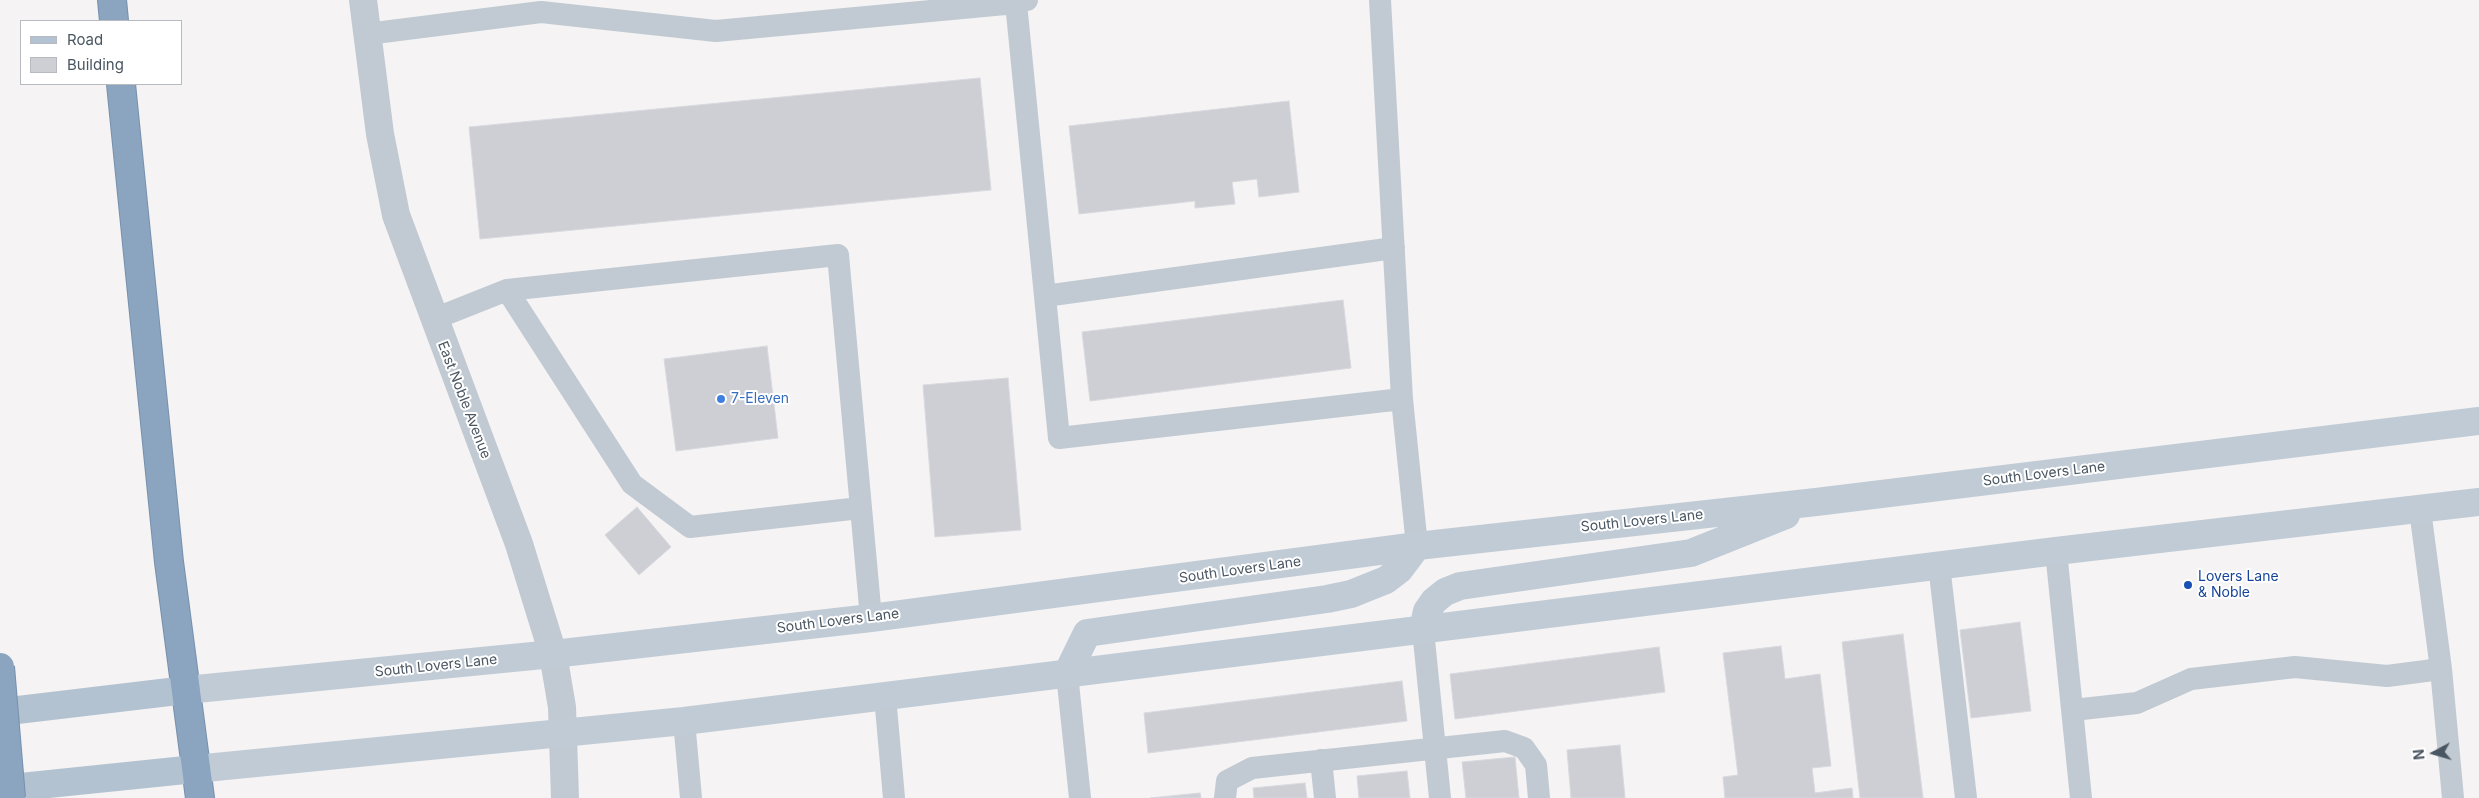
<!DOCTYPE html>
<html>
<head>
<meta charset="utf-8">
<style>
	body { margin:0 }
	#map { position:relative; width:2479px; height:798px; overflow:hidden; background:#f5f3f3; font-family:Inter,sans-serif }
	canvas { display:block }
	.legend { position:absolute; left:20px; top:20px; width:162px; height:65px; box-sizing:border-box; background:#fff; border:1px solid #b7bbc0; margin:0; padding:6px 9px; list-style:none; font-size:15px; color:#4a5661 }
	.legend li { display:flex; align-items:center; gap:10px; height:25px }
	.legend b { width:25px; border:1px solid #b7bbc0 }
	.north { position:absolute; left:2409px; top:728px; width:50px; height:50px; -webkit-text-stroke:4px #fff; paint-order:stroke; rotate:264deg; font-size:14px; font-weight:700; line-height:20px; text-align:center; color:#4a5661 }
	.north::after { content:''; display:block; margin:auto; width:18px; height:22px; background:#4a5661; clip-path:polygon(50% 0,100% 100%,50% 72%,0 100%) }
</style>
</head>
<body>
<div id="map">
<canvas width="2479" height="798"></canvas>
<ul class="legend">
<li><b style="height:6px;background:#b3c2d1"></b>Road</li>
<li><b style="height:14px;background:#cdcfd5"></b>Building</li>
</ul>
<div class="north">N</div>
</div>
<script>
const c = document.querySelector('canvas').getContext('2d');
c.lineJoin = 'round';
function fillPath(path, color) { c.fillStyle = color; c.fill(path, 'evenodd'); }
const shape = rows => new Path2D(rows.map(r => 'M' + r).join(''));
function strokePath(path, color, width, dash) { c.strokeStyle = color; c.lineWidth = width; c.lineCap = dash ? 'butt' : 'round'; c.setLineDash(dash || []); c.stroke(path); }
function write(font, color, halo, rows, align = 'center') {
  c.font = font + ' Inter,sans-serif'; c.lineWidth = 4; c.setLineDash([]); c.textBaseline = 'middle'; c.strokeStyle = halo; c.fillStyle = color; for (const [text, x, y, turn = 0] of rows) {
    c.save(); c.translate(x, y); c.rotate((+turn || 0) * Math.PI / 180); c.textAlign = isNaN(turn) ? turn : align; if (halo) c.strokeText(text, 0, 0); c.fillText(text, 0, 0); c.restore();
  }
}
const building = shape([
	[980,78,991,190,480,239,469,127,980,78],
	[1289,101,1299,192,1259,197,1257,179,1232,182,1235,204,1195,208,1195,201,1079,214,1069,126,1289,101],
	[1343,300,1351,368,1090,401,1082,332,1343,300],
	[767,346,778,438,676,451,664,359,767,346],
	[1008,378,1021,530,935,537,923,385,1008,378],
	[637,507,671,547,639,575,605,535,637,507],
	[2020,622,2031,711,1971,718,1960,630,2020,622],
	[1903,634,1923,798,1860,798,1842,642,1903,634],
	[1781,646,1785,679,1820,674,1831,766,1812,768,1815,793,1852,788,1853,798,1725,798,1723,777,1738,775,1723,653,1781,646],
	[1659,647,1665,692,1455,719,1450,674,1659,647],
	[1402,681,1407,721,1148,753,1144,713,1402,681],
	[1620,745,1625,798,1571,798,1567,750,1620,745],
	[1515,757,1519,798,1466,798,1462,762,1515,757],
	[1407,771,1410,798,1359,798,1357,776,1407,771],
	[1305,783,1307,798,1254,798,1253,788,1305,783],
	[1200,793,1201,798,1150,798,1200,793]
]);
fillPath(building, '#cdcfd5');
strokePath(building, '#d7d9de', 1);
const motorway = shape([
	[112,0,114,21],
	[121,84,169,562,200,798]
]);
strokePath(motorway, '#7690ad', 30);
strokePath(shape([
	[1380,0,1402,399,1417,546],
	[1016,3,1059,438,1402,399],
	[367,34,541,12,716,31,1016,3,1027,0],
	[507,290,632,484,690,527,860,508],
	[1045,296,1394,248],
	[434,319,507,290,838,255,871,618],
	[2420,510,2441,669,2453,798],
	[2056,551,2081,798],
	[1939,565,1966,798],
	[1423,630,1440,798],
	[1067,674,1080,798],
	[885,696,894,798],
	[2073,710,2137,703,2191,679,2295,667,2387,676,2441,669],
	[684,721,691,798],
	[1321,760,1325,798],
	[1225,798,1227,781,1252,768,1505,741,1524,748,1536,765,1539,798]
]), '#c1cad2', 22);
strokePath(shape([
	[363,0,380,134,396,215,519,544,553,654,562,707,565,798]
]), '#c1cad2', 28);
strokePath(shape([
	[1423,630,1427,611,1434,601,1445,592,1460,586,1691,553,1786,515],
	[1067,674,1087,633,1327,599,1351,594,1386,580,1399,570,1417,546],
	[186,690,553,654,871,618,1417,546,1816,502,2479,421],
	[195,769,684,721,2056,551,2479,502]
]), '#c1cbd6', 28);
strokePath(shape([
	[0,712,186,690],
	[0,789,195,769]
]), '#b3c2d1', 28);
strokePath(motorway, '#8ba5c1', 28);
const motorwayBridge = shape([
	[0,667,11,798]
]);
strokePath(motorwayBridge, '#7690ad', 30, []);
strokePath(motorwayBridge, '#8ba5c1', 28);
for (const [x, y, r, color] of [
	[721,399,5,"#3f7fe0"],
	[2188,585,5,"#1a4fb4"]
]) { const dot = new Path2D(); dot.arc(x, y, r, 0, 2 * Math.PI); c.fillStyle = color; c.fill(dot); strokePath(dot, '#fff', 2); }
write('14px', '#366cbe', '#fff', [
	["7-Eleven",731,399]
], 'left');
write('14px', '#4a5661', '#fff', [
	["East Noble Avenue",464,400,69],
	["South Lovers Lane",2044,474,-7],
	["South Lovers Lane",1642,521,-6],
	["South Lovers Lane",1240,570,-8],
	["South Lovers Lane",838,621,-7],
	["South Lovers Lane",436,666,-6]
]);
write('14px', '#164399', '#fff', [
	["Lovers Lane",2198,577],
	["& Noble",2198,593]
], 'left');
</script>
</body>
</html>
